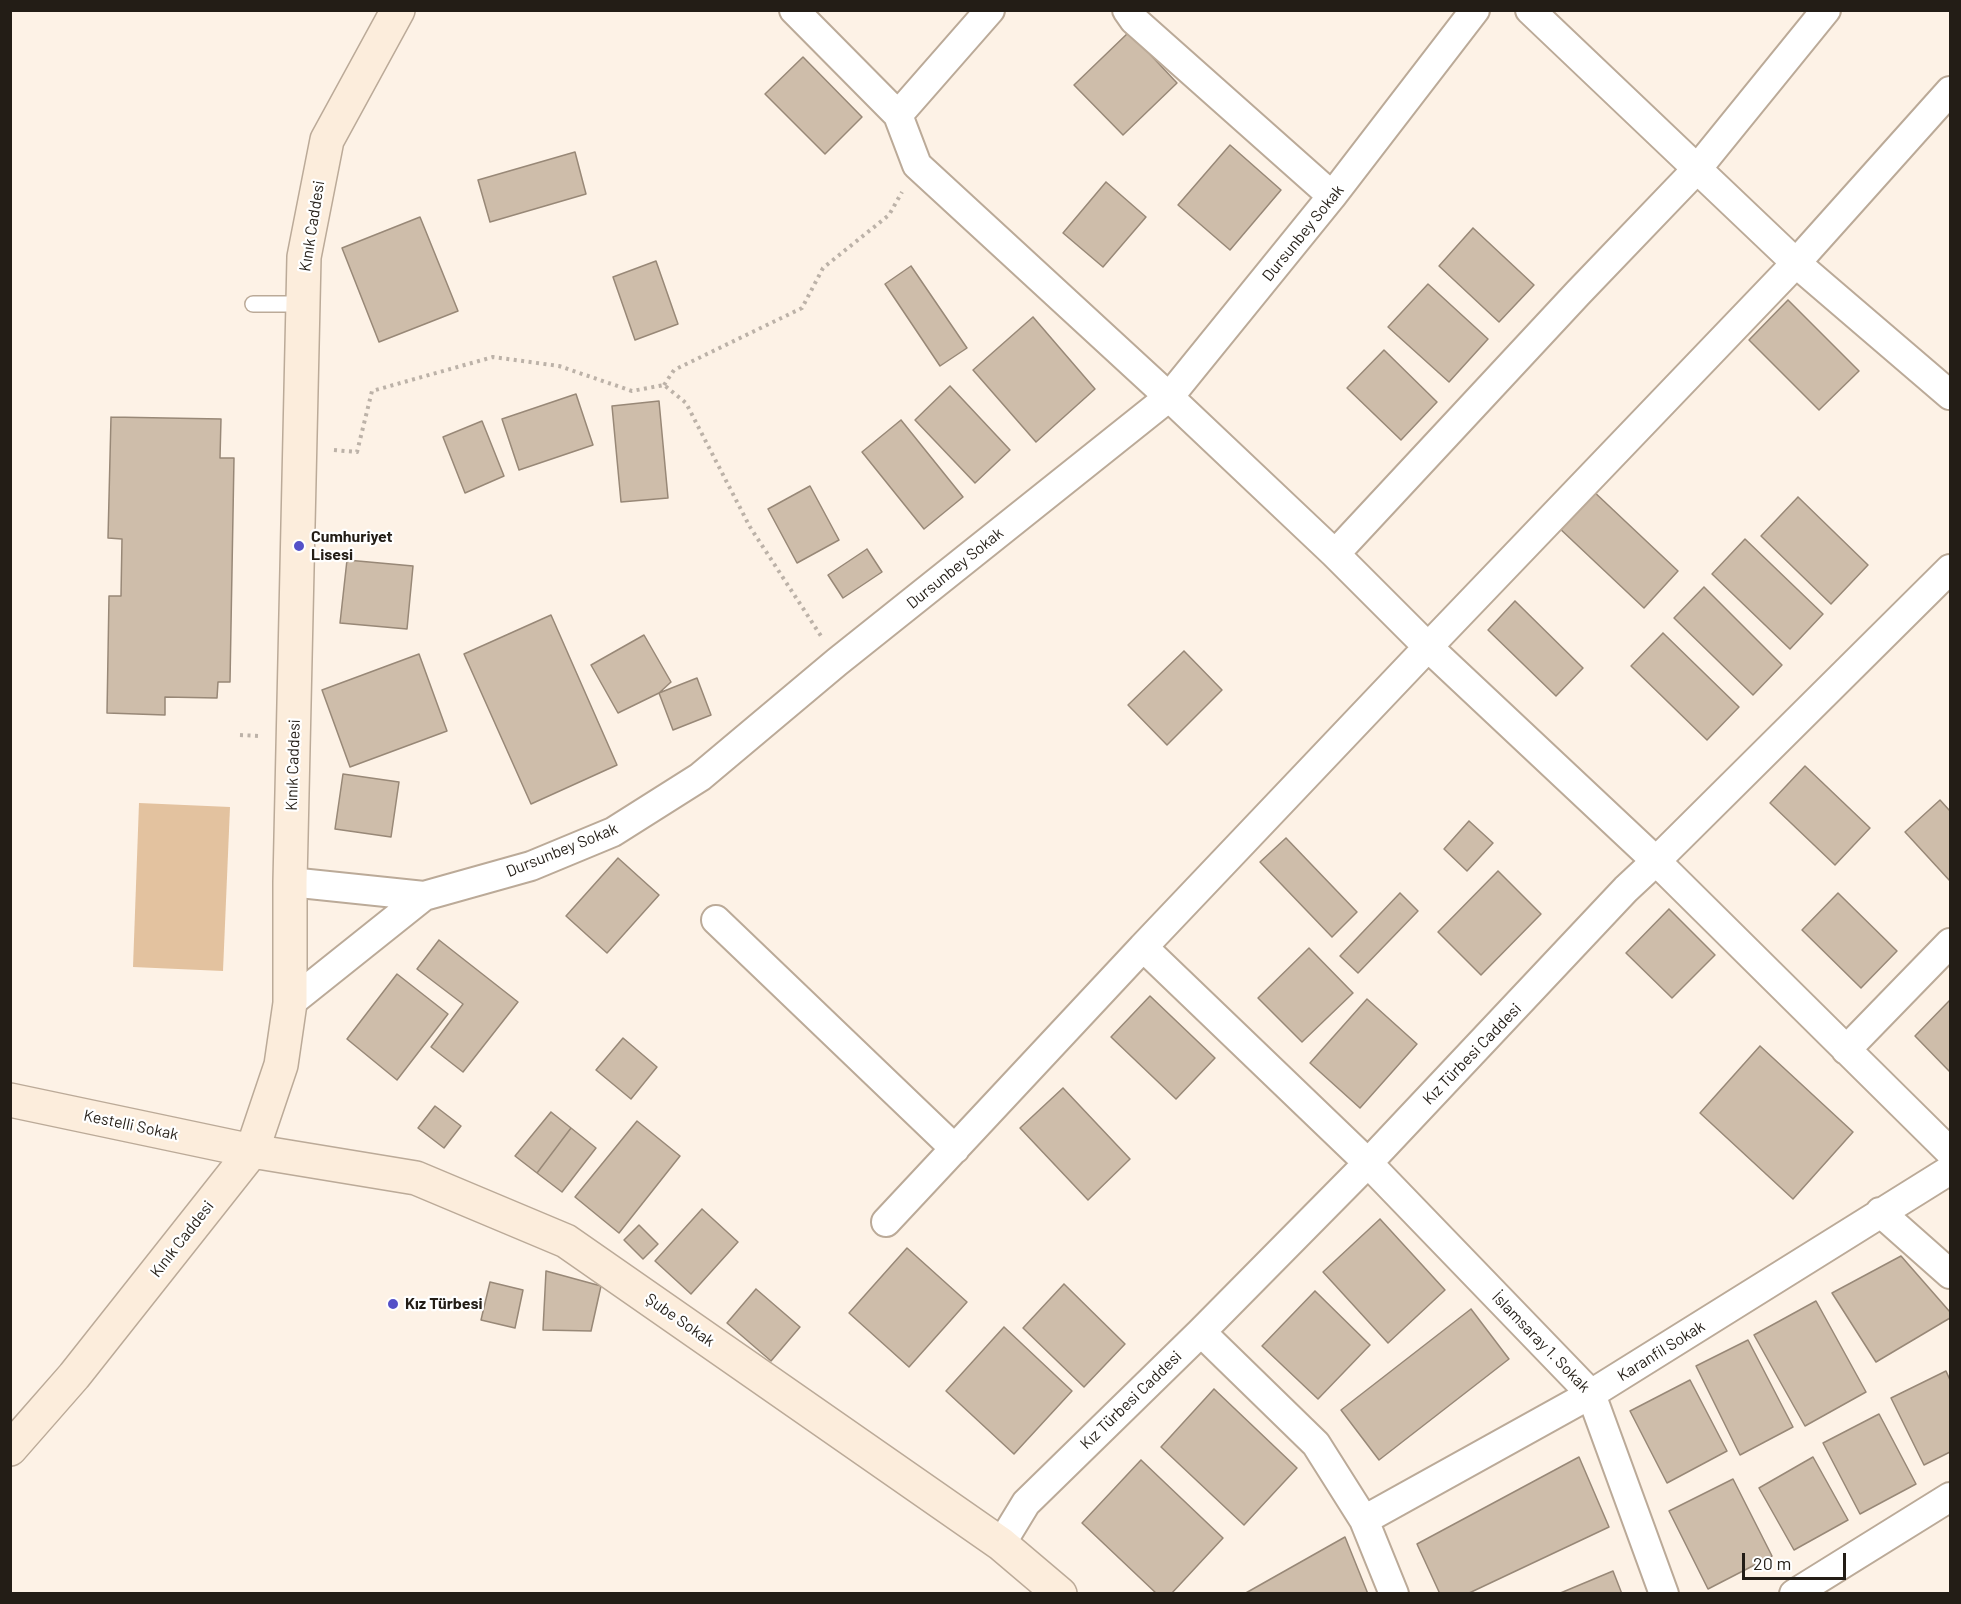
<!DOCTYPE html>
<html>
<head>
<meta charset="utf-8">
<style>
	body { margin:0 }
	#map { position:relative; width:1961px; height:1604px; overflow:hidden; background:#fdf2e6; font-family:Barlow,sans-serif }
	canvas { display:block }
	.frame { position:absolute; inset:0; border:12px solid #231d16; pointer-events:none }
	.scale { position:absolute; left:1742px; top:1553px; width:104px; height:27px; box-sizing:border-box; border:3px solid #231d16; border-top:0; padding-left:8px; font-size:18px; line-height:21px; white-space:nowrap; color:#231d16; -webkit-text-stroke:4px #fff; paint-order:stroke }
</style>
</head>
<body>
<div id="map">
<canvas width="1961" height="1604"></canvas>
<div class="frame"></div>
<div class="scale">20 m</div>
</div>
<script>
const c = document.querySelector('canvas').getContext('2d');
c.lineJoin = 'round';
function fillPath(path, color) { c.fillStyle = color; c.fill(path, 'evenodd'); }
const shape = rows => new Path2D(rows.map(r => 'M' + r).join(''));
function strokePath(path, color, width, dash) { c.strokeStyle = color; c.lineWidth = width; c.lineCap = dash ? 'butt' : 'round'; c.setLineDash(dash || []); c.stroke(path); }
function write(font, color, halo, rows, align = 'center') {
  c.font = font + ' Barlow,sans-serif'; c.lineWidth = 4.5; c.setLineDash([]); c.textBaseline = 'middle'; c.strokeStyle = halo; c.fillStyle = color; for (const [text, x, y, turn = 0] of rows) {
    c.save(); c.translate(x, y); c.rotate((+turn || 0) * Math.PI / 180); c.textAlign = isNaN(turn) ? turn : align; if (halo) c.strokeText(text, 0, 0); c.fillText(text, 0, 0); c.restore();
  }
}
fillPath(shape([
	[139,803,230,807,223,971,133,967]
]), '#e3c29f');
const building = shape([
	[1129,32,1177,83,1123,135,1074,85,1129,32],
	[803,57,862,117,825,154,765,94,803,57],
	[1230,145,1281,190,1230,250,1178,205,1230,145],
	[575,152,586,194,490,222,478,180,575,152],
	[1106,182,1146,217,1103,267,1063,233,1106,182],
	[420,217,458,311,379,342,342,248,420,217],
	[1473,228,1534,285,1499,322,1439,266,1473,228],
	[656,261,678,324,635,340,613,277,656,261],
	[911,266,967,348,940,366,885,284,911,266],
	[1428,284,1488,339,1449,382,1388,327,1428,284],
	[1788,300,1859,371,1819,410,1749,340,1788,300],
	[1033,317,1095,389,1036,442,973,370,1033,317],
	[1384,350,1437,402,1401,440,1347,388,1384,350],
	[950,386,1010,450,975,483,915,420,950,386],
	[576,394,593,445,519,470,502,419,576,394],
	[659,401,668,498,621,502,612,406,659,401],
	[111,417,221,419,220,458,234,458,230,682,218,682,217,698,165,697,165,715,107,713,109,596,121,596,122,539,108,538,111,417],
	[901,420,963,497,924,529,862,452,901,420],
	[482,421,504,476,465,493,443,437,482,421],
	[810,486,839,540,797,563,768,509,810,486],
	[1591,489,1678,571,1644,608,1557,526,1591,489],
	[1798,497,1868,565,1831,604,1761,536,1798,497],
	[1745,539,1823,614,1790,649,1712,574,1745,539],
	[867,549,882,572,843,598,828,575,867,549],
	[347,560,413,566,407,629,340,623,347,560],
	[1704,587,1782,665,1753,695,1674,618,1704,587],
	[1515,601,1583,668,1556,696,1488,630,1515,601],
	[551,615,617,765,531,804,464,654,551,615],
	[1663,633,1739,707,1707,740,1631,666,1663,633],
	[644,635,671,682,659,693,618,713,591,665,644,635],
	[1184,651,1222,690,1167,745,1128,705,1184,651],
	[419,654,447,731,350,767,322,690,419,654],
	[697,678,711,715,673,730,659,693,697,678],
	[1805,766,1870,828,1835,865,1770,803,1805,766],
	[343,774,399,782,391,837,335,829,343,774],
	[1940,800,1950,811,1950,881,1905,832,1940,800],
	[1469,821,1493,843,1467,871,1444,849,1469,821],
	[1286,838,1357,912,1332,937,1260,862,1286,838],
	[618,858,659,895,607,953,566,916,618,858],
	[1498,871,1541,914,1481,975,1438,932,1498,871],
	[1400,893,1418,911,1358,973,1340,956,1400,893],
	[1838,893,1897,951,1861,988,1802,930,1838,893],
	[1669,909,1715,955,1672,998,1626,953,1669,909],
	[439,940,518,1002,463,1072,431,1047,463,1004,417,969,439,940],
	[1309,948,1353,993,1302,1042,1258,998,1309,948],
	[397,974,448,1014,397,1080,347,1039,397,974],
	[1150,996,1215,1058,1176,1099,1111,1037,1150,996],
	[1367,999,1417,1044,1360,1108,1310,1063,1367,999],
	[1950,1000,1950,1072,1915,1036,1950,1000],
	[623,1038,657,1067,631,1099,596,1070,623,1038],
	[1760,1046,1853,1132,1793,1199,1700,1113,1760,1046],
	[1063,1088,1130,1159,1088,1200,1020,1128,1063,1088],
	[435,1106,461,1126,444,1148,418,1128,435,1106],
	[551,1112,571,1128,537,1173,515,1156,551,1112],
	[637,1121,680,1156,619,1233,575,1197,637,1121],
	[571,1128,596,1148,562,1192,537,1173,571,1128],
	[702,1209,738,1242,691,1294,655,1261,702,1209],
	[1380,1219,1445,1290,1388,1343,1323,1272,1380,1219],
	[639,1225,658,1244,643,1259,624,1240,639,1225],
	[907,1248,967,1302,909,1367,849,1313,907,1248],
	[1901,1256,1950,1312,1950,1318,1876,1362,1832,1293,1901,1256],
	[546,1271,601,1286,591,1331,543,1330,546,1271],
	[490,1282,523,1290,515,1328,481,1320,490,1282],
	[1064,1284,1125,1344,1084,1387,1023,1328,1064,1284],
	[756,1289,800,1327,771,1361,727,1323,756,1289],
	[1315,1291,1370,1345,1318,1399,1262,1346,1315,1291],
	[1816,1301,1866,1392,1805,1426,1754,1335,1816,1301],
	[1471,1309,1509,1359,1379,1460,1341,1410,1471,1309],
	[1004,1327,1072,1391,1014,1454,946,1391,1004,1327],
	[1748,1340,1793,1427,1740,1455,1696,1366,1748,1340],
	[1946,1371,1950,1380,1950,1452,1924,1465,1891,1398,1946,1371],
	[1690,1380,1727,1451,1667,1483,1630,1411,1690,1380],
	[1214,1389,1297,1468,1244,1525,1161,1447,1214,1389],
	[1879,1414,1916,1484,1860,1514,1823,1443,1879,1414],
	[1579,1457,1609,1527,1467,1594,1440,1594,1417,1544,1579,1457],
	[1813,1457,1848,1520,1794,1550,1759,1488,1813,1457],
	[1141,1460,1223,1538,1171,1594,1157,1594,1082,1523,1141,1460],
	[1733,1479,1772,1556,1708,1589,1669,1511,1733,1479],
	[1345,1537,1368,1594,1244,1594,1345,1537],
	[1613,1571,1622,1594,1558,1594,1613,1571]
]);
fillPath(building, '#cebdaa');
strokePath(building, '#988877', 1.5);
const service = shape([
	[253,304,303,304]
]);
const minor = shape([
	[794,10,898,115,917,165,1169,397,1335,554,1428,647,1796,263,1950,91],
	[1127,10,1134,20,1332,196],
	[1530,10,1796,263,1950,395],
	[898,115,990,10],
	[1335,554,1578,293,1697,169,1826,10],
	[290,882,424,896,531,866,613,832,700,777,837,662,1169,397,1332,196,1475,10],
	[716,920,955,1149],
	[1143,947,1428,647,1656,861,1950,569],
	[290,1003,424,896],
	[1846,1050,1950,943],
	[1880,1212,1950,1274],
	[886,1222,1143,947,1368,1163,1591,1394,1664,1594],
	[1201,1332,1316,1444,1364,1520,1394,1594],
	[1364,1520,1591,1394,1950,1170],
	[1001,1544,1026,1503,1201,1332,1368,1163,1626,889,1656,861,1950,1152],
	[1794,1594,1950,1497]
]);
const secondary = shape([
	[10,1100,252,1151,416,1178,566,1241,1001,1544,1060,1594],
	[10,1449,74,1376,252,1151,281,1065,290,1003,290,882,304,257,327,140,398,10]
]);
strokePath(service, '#bbaa98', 18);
strokePath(minor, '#bbaa98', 32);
strokePath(secondary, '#bbaa98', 36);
strokePath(shape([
	[664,385,674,370,802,308,823,268,889,215,902,192],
	[334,450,357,452,372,391,493,357,559,366,632,391,664,385,686,403,750,527,821,636],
	[240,735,260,736]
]), '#bcb2a8', 4, [3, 4.5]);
strokePath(service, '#fff', 15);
strokePath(minor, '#fff', 28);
strokePath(secondary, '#fceddc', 33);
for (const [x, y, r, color] of [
	[299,546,6,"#5450c8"],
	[393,1304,6,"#5450c8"]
]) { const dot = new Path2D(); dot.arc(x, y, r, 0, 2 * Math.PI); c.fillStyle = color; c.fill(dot); strokePath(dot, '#fff', 2); }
write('16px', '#231d16', '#fff', [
	["Kınık Caddesi",312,226,-81],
	["Dursunbey Sokak",1303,233,-51],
	["Dursunbey Sokak",955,568,-39],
	["Kınık Caddesi",293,765,-88],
	["Dursunbey Sokak",562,850,-22],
	["Kız Türbesi Caddesi",1472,1054,-46],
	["Kestelli Sokak",131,1125,12],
	["Kınık Caddesi",182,1239,-52],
	["Şube Sokak",680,1320,35],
	["İslamsaray 1. Sokak",1541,1342,46],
	["Karanfil Sokak",1661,1351,-32],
	["Kız Türbesi Caddesi",1131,1400,-44]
]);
write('bold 16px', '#231d16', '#fff', [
	["Cumhuriyet",311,537],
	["Lisesi",311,555],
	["Kız Türbesi",405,1304]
], 'left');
</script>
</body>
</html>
